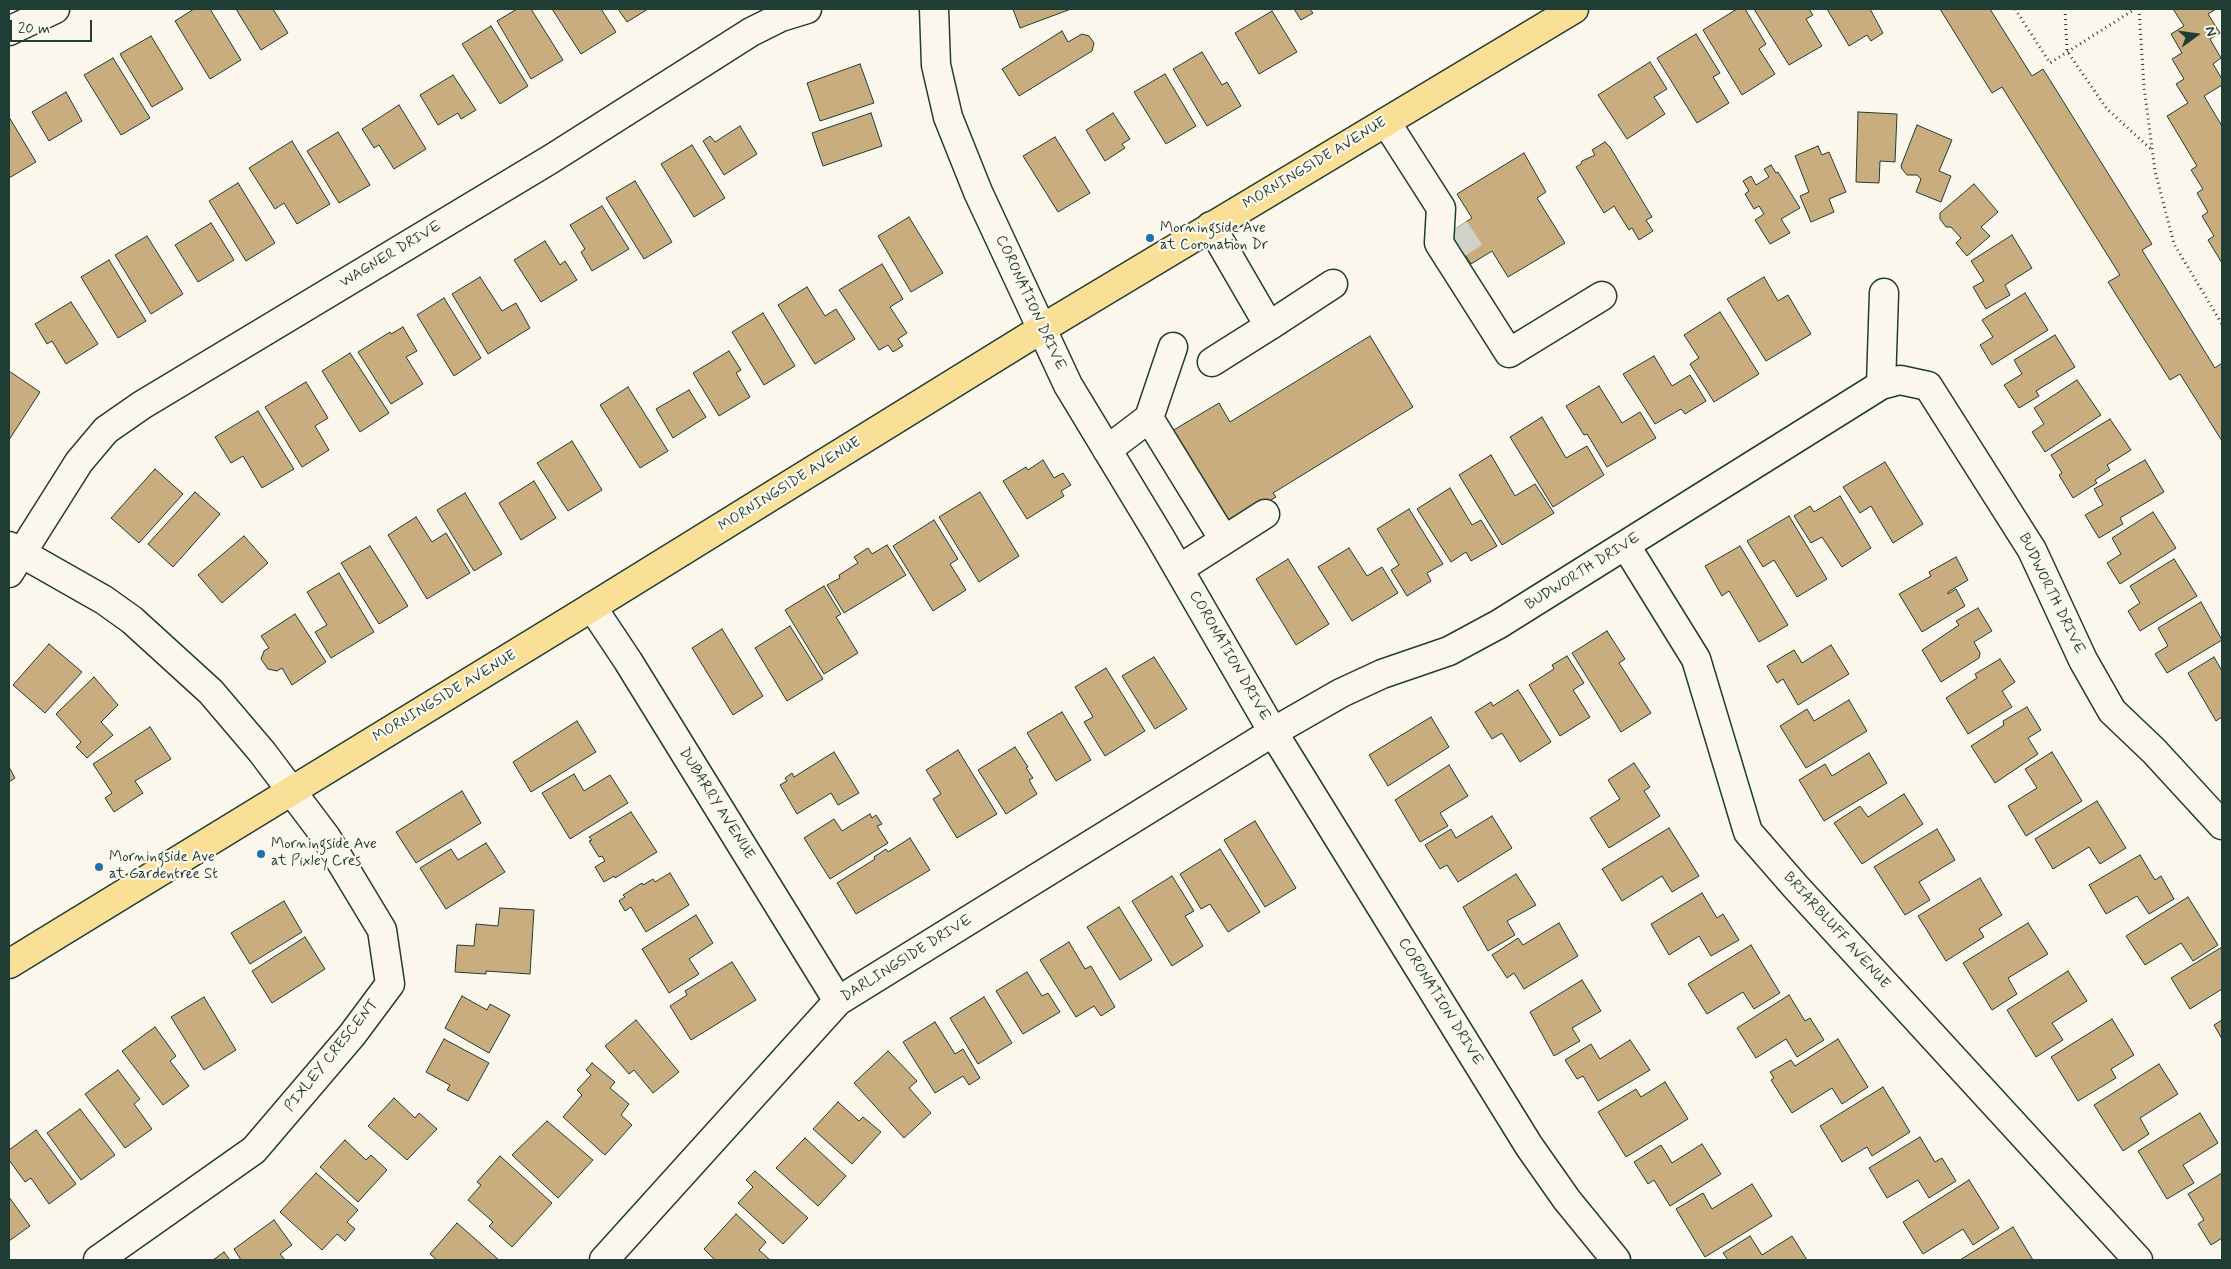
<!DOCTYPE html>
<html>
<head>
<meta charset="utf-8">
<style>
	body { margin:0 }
	#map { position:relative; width:2231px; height:1269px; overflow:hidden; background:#fbf7ec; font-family:Mynerve,sans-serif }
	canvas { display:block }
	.frame { position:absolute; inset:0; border:10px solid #1f3d34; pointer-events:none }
	.north { position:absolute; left:2171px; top:10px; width:50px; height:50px; -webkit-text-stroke:4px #fbf7ec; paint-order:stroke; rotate:76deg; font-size:14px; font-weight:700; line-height:20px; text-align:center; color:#1f3d34 }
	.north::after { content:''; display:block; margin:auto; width:18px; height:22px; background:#1f3d34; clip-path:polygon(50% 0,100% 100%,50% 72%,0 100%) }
	.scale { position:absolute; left:10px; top:20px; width:82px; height:22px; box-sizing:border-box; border:2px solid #1f3d34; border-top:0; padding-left:6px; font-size:15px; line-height:18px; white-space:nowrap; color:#1f3d34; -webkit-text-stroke:4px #fbf7ec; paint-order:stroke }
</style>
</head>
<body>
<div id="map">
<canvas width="2231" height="1269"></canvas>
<div class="frame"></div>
<div class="north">N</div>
<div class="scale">20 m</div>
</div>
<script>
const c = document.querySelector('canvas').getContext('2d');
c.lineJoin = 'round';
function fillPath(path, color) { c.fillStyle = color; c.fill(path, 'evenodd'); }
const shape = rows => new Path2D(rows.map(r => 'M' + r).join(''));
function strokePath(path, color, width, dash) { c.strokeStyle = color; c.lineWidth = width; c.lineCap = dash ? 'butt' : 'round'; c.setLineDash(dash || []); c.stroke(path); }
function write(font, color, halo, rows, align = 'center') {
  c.font = font + ' Mynerve,sans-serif'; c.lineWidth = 4.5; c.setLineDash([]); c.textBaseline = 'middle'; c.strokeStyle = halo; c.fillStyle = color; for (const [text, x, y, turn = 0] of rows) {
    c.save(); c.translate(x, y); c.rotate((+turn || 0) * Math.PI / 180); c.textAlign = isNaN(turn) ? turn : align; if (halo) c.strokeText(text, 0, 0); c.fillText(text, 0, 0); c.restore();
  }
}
const building = shape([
	[194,9,210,9,241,60,210,79,175,21,194,9],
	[236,9,273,9,288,33,261,50,236,9],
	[517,9,531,9,563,60,531,79,497,21,517,9],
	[552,9,601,9,616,32,581,54,552,9],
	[618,9,648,9,627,22,618,9],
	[1013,9,1071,9,1020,28,1013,9],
	[1294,9,1310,9,1313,13,1301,20,1294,9],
	[1737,9,1745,9,1766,44,1759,49,1775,74,1742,95,1703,30,1737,9],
	[1754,9,1809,9,1813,15,1806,19,1822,46,1789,65,1754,9],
	[1827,9,1870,9,1883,33,1871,41,1867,35,1849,46,1827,9],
	[1940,9,1990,9,2032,76,2043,69,2152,244,2142,250,2215,368,2222,363,2222,441,2180,374,2170,380,2108,282,2120,275,2002,87,1992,93,1940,9],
	[2173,9,2216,9,2208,14,2220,33,2210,39,2221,58,2213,64,2222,79,2222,85,2204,96,2222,126,2222,263,2208,240,2214,236,2202,216,2208,212,2197,193,2203,189,2191,170,2197,166,2167,116,2188,103,2176,84,2184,79,2172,59,2182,53,2171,34,2184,26,2173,9],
	[1272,11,1297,52,1259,74,1235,33,1272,11],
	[491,26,528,86,500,104,462,44,491,26],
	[1062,31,1068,42,1082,34,1089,36,1094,43,1092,51,1019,96,1002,69,1062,31],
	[1696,34,1720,73,1713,77,1729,103,1697,123,1657,58,1696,34],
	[151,36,183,89,152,107,120,54,151,36],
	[1202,52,1222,85,1227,82,1241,106,1207,126,1173,69,1202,52],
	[113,58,150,118,121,135,84,75,113,58],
	[1650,62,1667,89,1654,97,1665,114,1627,139,1598,95,1650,62],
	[860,64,874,103,820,121,807,83,860,64],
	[1165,74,1196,126,1166,144,1134,92,1165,74],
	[453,75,476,110,461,119,458,113,438,125,420,95,453,75],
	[66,92,82,121,49,141,32,112,66,92],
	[399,105,426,149,394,169,379,145,374,148,362,129,399,105],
	[1858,112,1897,114,1895,162,1880,161,1879,183,1856,182,1858,112],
	[871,113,882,146,823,166,812,133,871,113],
	[1113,113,1130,139,1122,144,1125,148,1105,161,1086,130,1113,113],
	[9,117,36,162,9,178,9,117],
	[1917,125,1952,140,1939,171,1951,176,1941,202,1916,192,1921,179,1917,175,1907,175,1902,169,1901,166,1917,125],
	[740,126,757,154,724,175,703,141,710,136,715,142,740,126],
	[338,132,370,185,339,203,307,151,338,132],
	[1055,137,1090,193,1058,212,1023,156,1055,137],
	[292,141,330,204,297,224,284,203,275,209,249,168,292,141],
	[1605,142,1610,147,1652,217,1646,220,1653,231,1639,240,1632,228,1629,230,1614,206,1604,213,1576,167,1581,164,1582,161,1595,155,1592,150,1605,142],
	[692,145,725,198,694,217,661,164,692,145],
	[1818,146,1822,155,1829,152,1846,192,1829,199,1834,212,1811,222,1800,196,1809,192,1795,156,1818,146],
	[1524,153,1546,192,1537,198,1565,243,1508,277,1492,251,1471,264,1451,232,1472,218,1457,194,1524,153],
	[1771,165,1776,173,1778,172,1800,208,1781,219,1790,233,1770,244,1755,220,1764,214,1759,206,1754,209,1745,194,1749,191,1743,181,1751,176,1756,185,1769,177,1764,169,1771,165],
	[635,181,672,242,644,259,606,198,635,181],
	[238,183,275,243,246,261,209,201,238,183],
	[1974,184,1998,212,1981,227,1990,236,1967,256,1956,243,1961,238,1951,227,1946,227,1940,219,1940,213,1974,184],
	[602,206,629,249,592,271,581,252,585,249,570,225,602,206],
	[909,217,943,273,911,292,878,236,909,217],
	[211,223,234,260,198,282,175,245,211,223],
	[2012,235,2032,268,2005,285,2010,295,1986,309,1973,287,1984,281,1971,261,2012,235],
	[147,236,183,294,151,314,115,255,147,236],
	[545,241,560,265,565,261,577,280,541,302,514,260,545,241],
	[109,260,146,321,118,338,81,277,109,260],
	[882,264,903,299,890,307,907,333,898,339,903,346,893,352,888,345,879,350,839,290,882,264],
	[480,277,502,311,516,303,530,328,488,354,452,294,480,277],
	[1764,277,1778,301,1788,295,1811,334,1766,361,1727,299,1764,277],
	[807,287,825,316,836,309,855,339,815,364,778,305,807,287],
	[2025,293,2048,330,1992,365,1980,345,1993,337,1982,320,2025,293],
	[444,298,481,358,454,376,417,315,444,298],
	[71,302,98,344,66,364,52,341,47,344,35,324,71,302],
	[1720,312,1759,374,1714,402,1690,364,1699,358,1684,335,1720,312],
	[763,313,795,366,764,385,732,332,763,313],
	[403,327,417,351,406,357,423,384,391,404,358,352,390,332,391,334,403,327],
	[2055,335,2075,367,2036,391,2039,396,2019,408,2004,385,2022,374,2014,360,2055,335],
	[1370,336,1413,407,1273,493,1276,497,1225,528,1167,434,1219,403,1230,422,1370,336],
	[729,351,741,370,736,373,750,397,719,416,693,373,729,351],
	[350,353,389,413,360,432,322,371,350,353],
	[1654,356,1672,386,1690,375,1706,401,1685,414,1681,409,1655,424,1623,374,1654,356],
	[9,371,40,392,9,440,9,371],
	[2077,380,2101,415,2045,452,2032,432,2044,424,2034,408,2077,380],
	[306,382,328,418,315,426,329,450,302,467,265,407,306,382],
	[1599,386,1622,423,1640,412,1656,438,1607,467,1587,434,1584,435,1566,406,1599,386],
	[628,387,668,451,640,468,600,405,628,387],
	[689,390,706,417,673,438,656,409,689,390],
	[258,411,294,469,262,488,243,456,231,463,215,437,258,411],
	[1542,417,1566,458,1587,446,1604,475,1553,507,1510,437,1542,417],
	[2110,419,2131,450,2107,465,2110,470,2095,480,2097,483,2073,498,2059,475,2062,473,2051,455,2110,419],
	[572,441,602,490,568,511,537,463,572,441],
	[1491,455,1515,496,1535,484,1554,513,1502,545,1459,475,1491,455],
	[1043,460,1054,478,1063,473,1071,485,1061,491,1064,496,1027,519,1003,481,1026,467,1028,470,1043,460],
	[2145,460,2164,492,2120,518,2123,524,2099,538,2085,515,2103,505,2094,489,2145,460],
	[1885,462,1923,524,1893,543,1871,506,1860,513,1843,487,1885,462],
	[155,469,183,494,139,543,111,518,155,469],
	[534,481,556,518,521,540,499,503,534,481],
	[1450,488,1472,525,1481,520,1497,546,1471,561,1466,552,1451,562,1417,509,1450,488],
	[195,492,220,514,173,567,148,544,195,492],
	[980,492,1019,556,979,582,939,517,980,492],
	[465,493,502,554,474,571,437,510,465,493],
	[1840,496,1871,548,1842,567,1822,537,1811,543,1794,516,1810,506,1814,512,1840,496],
	[1409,509,1443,564,1427,573,1431,581,1407,596,1391,570,1399,565,1377,529,1409,509],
	[2153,512,2176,548,2120,584,2107,563,2121,554,2112,538,2153,512],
	[1789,516,1827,579,1797,597,1774,560,1763,567,1747,541,1789,516],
	[416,517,432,542,446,533,470,573,427,599,388,535,416,517],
	[934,520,958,559,950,564,966,590,933,611,893,546,934,520],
	[244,536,268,563,222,603,198,575,244,536],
	[887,545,906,575,844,613,827,585,840,578,839,575,858,563,854,557,868,548,872,554,887,545],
	[370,546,408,606,379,624,341,563,370,546],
	[1740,546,1788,625,1759,642,1729,591,1722,596,1705,566,1740,546],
	[1349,548,1367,576,1382,567,1398,593,1352,621,1318,567,1349,548],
	[1956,557,1968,580,1948,592,1948,594,1956,589,1965,606,1922,632,1899,594,1931,576,1929,572,1956,557],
	[1288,559,1329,624,1296,645,1256,579,1288,559],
	[2174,559,2197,596,2140,631,2128,611,2140,603,2130,586,2174,559],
	[339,573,374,632,331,658,315,632,327,625,307,592,339,573],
	[824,586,841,614,836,617,858,653,824,674,785,610,824,586],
	[2201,602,2222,640,2167,673,2155,654,2168,646,2158,628,2201,602],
	[1978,608,1992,631,1974,642,1980,653,1979,658,1941,682,1922,650,1959,625,1956,621,1978,608],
	[295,614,326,662,292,685,282,668,277,671,268,669,261,659,264,651,269,648,261,636,295,614],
	[790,626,823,679,787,701,755,648,790,626],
	[722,629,763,696,733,715,692,648,722,629],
	[1607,631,1625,659,1619,663,1651,713,1621,732,1572,653,1607,631],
	[49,644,82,672,45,713,13,685,49,644],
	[1831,645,1849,674,1798,705,1783,679,1777,683,1767,666,1794,650,1802,663,1831,645],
	[1567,656,1584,683,1573,690,1590,717,1560,736,1529,685,1554,669,1552,665,1567,656],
	[1154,657,1187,709,1155,729,1122,676,1154,657],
	[2214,657,2222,671,2222,717,2216,721,2188,673,2214,657],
	[2000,659,2015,682,2002,691,2012,707,1968,734,1946,698,1977,678,1975,674,2000,659],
	[1106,668,1145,731,1105,756,1084,722,1093,717,1075,687,1106,668],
	[94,677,118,705,101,722,113,735,87,758,76,747,81,742,56,714,94,677],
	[1518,690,1551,742,1520,762,1502,733,1492,739,1475,712,1491,702,1493,706,1518,690],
	[1849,700,1867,731,1806,768,1780,726,1807,709,1814,721,1849,700],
	[2027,707,2041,730,2028,738,2038,754,1995,783,1971,746,2004,725,2003,721,2027,707],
	[1062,712,1091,760,1056,781,1027,733,1062,712],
	[1431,717,1449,747,1388,786,1369,755,1431,717],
	[577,721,596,752,531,792,513,762,577,721],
	[150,727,171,759,135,781,143,793,114,812,105,798,112,793,93,764,150,727],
	[1015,747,1028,767,1026,768,1033,778,1029,780,1037,794,1006,814,978,770,1015,747],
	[958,750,997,814,957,838,933,799,941,794,926,770,958,750],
	[834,752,859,793,838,805,831,793,797,814,780,785,787,781,785,778,792,773,794,777,834,752],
	[2052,752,2082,801,2026,836,2008,806,2037,788,2025,769,2052,752],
	[1869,753,1887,783,1824,821,1799,780,1825,764,1832,776,1869,753],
	[1634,763,1650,787,1644,791,1660,816,1609,848,1590,818,1620,799,1608,780,1634,763],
	[1449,765,1468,796,1440,813,1448,826,1420,842,1395,800,1449,765],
	[9,767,15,778,9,782,9,767],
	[574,774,584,791,610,775,628,803,570,839,542,793,574,774],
	[462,791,481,823,416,863,396,832,462,791],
	[1904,794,1923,824,1862,864,1834,823,1860,806,1868,817,1904,794],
	[2097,801,2126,848,2100,864,2089,847,2053,869,2035,839,2097,801],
	[631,812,657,852,615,878,614,876,604,882,595,867,605,861,602,856,599,857,589,841,592,840,589,837,631,812],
	[870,814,872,818,876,815,882,824,877,826,888,843,830,879,804,838,834,819,842,831,870,814],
	[1492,816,1512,848,1458,882,1447,865,1440,869,1425,845,1451,829,1456,838,1492,816],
	[1255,821,1296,888,1265,907,1224,840,1255,821],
	[1669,828,1699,876,1672,892,1662,876,1622,901,1602,869,1669,828],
	[1937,829,1955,860,1919,882,1930,900,1905,915,1874,867,1937,829],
	[910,838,930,870,856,914,837,883,875,859,874,857,886,849,888,852,910,838],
	[486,843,505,872,446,909,420,868,451,849,458,860,486,843],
	[1220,849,1260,912,1228,932,1210,904,1201,909,1180,874,1220,849],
	[2140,855,2155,880,2161,876,2174,899,2149,914,2137,896,2106,914,2089,885,2140,855],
	[670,873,689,905,646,932,631,907,625,911,619,901,625,897,623,895,642,883,643,885,653,879,655,882,670,873],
	[1516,874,1536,905,1507,921,1515,935,1488,951,1463,907,1516,874],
	[1172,876,1194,911,1185,916,1203,946,1172,966,1132,901,1172,876],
	[1980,878,2002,915,1979,929,1984,937,1946,961,1918,916,1980,878],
	[1702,893,1717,918,1723,914,1739,940,1711,956,1699,936,1669,955,1651,924,1702,893],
	[2188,897,2218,945,2193,961,2181,943,2145,965,2126,936,2188,897],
	[284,901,302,932,250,964,231,933,284,901],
	[1119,907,1152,960,1120,980,1087,927,1119,907],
	[500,908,534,910,530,974,486,971,486,974,455,972,457,945,474,946,476,924,498,926,500,908],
	[696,915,713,943,689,959,699,974,669,993,642,949,696,915],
	[1559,923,1578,956,1524,989,1514,973,1507,978,1492,955,1518,938,1523,945,1559,923],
	[2028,923,2048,954,2008,978,2017,994,1992,1010,1963,963,2028,923],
	[305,937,325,969,272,1003,252,971,305,937],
	[1069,942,1085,969,1091,966,1115,1007,1101,1016,1094,1006,1076,1017,1040,960,1069,942],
	[1751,945,1780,993,1754,1009,1743,992,1707,1014,1688,984,1751,945],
	[2222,947,2222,989,2190,1009,2171,978,2222,947],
	[732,962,756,1000,691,1040,670,1006,687,995,685,991,732,962],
	[2068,971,2087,1001,2052,1023,2063,1040,2036,1057,2007,1010,2068,971],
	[1027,972,1042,996,1048,993,1060,1012,1023,1034,996,991,1027,972],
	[1582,980,1601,1011,1572,1028,1580,1041,1554,1056,1530,1012,1582,980],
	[1789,995,1805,1021,1810,1018,1824,1040,1797,1057,1786,1039,1756,1058,1737,1028,1789,995],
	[462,996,487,1010,490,1004,510,1015,489,1053,445,1028,462,996],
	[204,997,236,1050,204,1070,171,1017,204,997],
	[984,997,1012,1043,978,1064,950,1018,984,997],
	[2112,1019,2134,1055,2111,1069,2116,1078,2078,1101,2051,1057,2112,1019],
	[636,1020,679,1072,653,1093,634,1070,629,1074,605,1046,636,1020],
	[2222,1020,2222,1039,2214,1025,2222,1020],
	[935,1022,955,1054,963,1049,980,1078,969,1085,963,1076,935,1093,903,1042,935,1022],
	[155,1027,176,1056,170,1061,189,1086,163,1105,122,1051,155,1027],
	[444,1039,489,1063,468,1101,447,1090,450,1085,426,1072,444,1039],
	[1838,1039,1868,1087,1842,1104,1832,1088,1792,1113,1771,1080,1774,1078,1770,1072,1791,1060,1795,1066,1838,1039],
	[1630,1040,1650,1070,1598,1101,1583,1076,1577,1079,1565,1060,1591,1044,1600,1059,1630,1040],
	[888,1051,917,1081,909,1088,931,1113,904,1138,854,1083,888,1051],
	[592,1063,615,1082,610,1088,629,1104,621,1115,632,1125,605,1155,563,1117,582,1095,577,1090,591,1075,586,1070,592,1063],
	[2159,1064,2178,1094,2140,1118,2149,1134,2123,1151,2094,1105,2159,1064],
	[118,1070,140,1099,134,1104,152,1129,125,1148,85,1094,118,1070],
	[1665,1082,1688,1119,1626,1157,1598,1112,1636,1089,1641,1097,1665,1082],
	[1883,1087,1910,1132,1872,1156,1867,1147,1842,1162,1820,1126,1883,1087],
	[394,1098,415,1118,419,1113,437,1129,407,1160,368,1126,394,1098],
	[838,1102,859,1121,863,1117,881,1132,852,1164,813,1129,838,1102],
	[80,1109,115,1155,81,1180,47,1133,80,1109],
	[2200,1113,2218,1143,2183,1165,2194,1183,2167,1199,2138,1151,2200,1113],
	[547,1121,593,1160,558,1198,512,1155,547,1121],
	[36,1130,76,1184,49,1204,31,1178,25,1182,9,1160,9,1150,36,1130],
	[1920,1137,1935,1162,1942,1158,1956,1181,1929,1198,1918,1180,1887,1198,1869,1168,1920,1137],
	[805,1138,846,1176,818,1206,776,1168,805,1138],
	[345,1140,366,1160,371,1155,387,1170,358,1202,320,1167,345,1140],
	[1702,1144,1721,1174,1670,1206,1654,1180,1648,1184,1634,1162,1661,1145,1672,1163,1702,1144],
	[500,1156,552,1203,512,1247,489,1226,493,1222,468,1200,481,1185,477,1182,500,1156],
	[755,1171,808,1218,783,1244,738,1203,753,1187,746,1180,755,1171],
	[316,1173,358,1210,347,1222,355,1229,345,1241,337,1234,322,1250,280,1212,316,1173],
	[2222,1173,2222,1238,2211,1245,2198,1224,2204,1220,2188,1194,2222,1173],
	[1969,1180,1999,1228,1973,1245,1963,1229,1923,1254,1903,1222,1969,1180],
	[1752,1184,1772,1216,1705,1257,1676,1209,1703,1193,1712,1209,1752,1184],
	[9,1197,30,1226,9,1241,9,1197],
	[736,1214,766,1242,759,1250,770,1260,715,1260,704,1249,736,1214],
	[274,1220,292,1245,280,1254,285,1260,241,1260,234,1249,274,1220],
	[457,1223,499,1260,437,1260,430,1254,457,1223],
	[2013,1227,2033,1260,1960,1260,2013,1227],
	[1750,1236,1762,1255,1792,1236,1807,1260,1728,1260,1723,1253,1750,1236],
	[224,1252,230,1260,213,1260,224,1252]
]);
fillPath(building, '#c9ad7f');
strokePath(building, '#1f3d34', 1);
strokePath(shape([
	[1455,229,1476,261]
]), '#cfd2c7', 28, [28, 14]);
const minor = shape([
	[934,9,936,65,948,117,978,192,1068,385,1160,537,1273,732,1529,1146,1567,1200,1616,1260],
	[9,31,55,9],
	[1386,122,1441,208,1439,243,1509,353,1602,296],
	[1211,226,1269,326,1212,362],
	[1269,326,1333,284],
	[1173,347,1149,418,1224,540],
	[1881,385,1884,293],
	[1107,450,1149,418],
	[9,546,104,600,132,620,211,692,262,752,326,837,382,930,390,984,352,1035,254,1150,98,1260],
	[1626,546,1696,659,1748,832,1795,886,2138,1260],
	[1179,569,1265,514],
	[9,573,79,462,106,430,142,405,551,159,751,32,781,17,807,9],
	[592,607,628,661,838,1001],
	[604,1260,838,1001,1273,732,1341,693,1382,674,1449,651,1499,624,1881,385,1900,380,1928,386,2032,550,2083,660,2112,711,2154,751,2222,825]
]);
const major = shape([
	[9,964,592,607,1043,328,1574,9]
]);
strokePath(minor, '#1f3d34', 31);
strokePath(major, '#1f3d34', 31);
strokePath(shape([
	[2015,9,2050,63,2135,9],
	[2065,9,2067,51,2107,109,2152,150],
	[2139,9,2144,87,2155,171,2174,244,2222,324]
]), '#1f3d34', 3, [1, 4]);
strokePath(minor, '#fbf7ec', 28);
strokePath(major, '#fadf96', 28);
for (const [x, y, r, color] of [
	[1150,238,5,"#1f6fb2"],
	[261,854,5,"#1f6fb2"],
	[99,867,5,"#1f6fb2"]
]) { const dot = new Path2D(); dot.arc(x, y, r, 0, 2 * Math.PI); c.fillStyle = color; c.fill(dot); strokePath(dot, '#fbf7ec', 2); }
write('15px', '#1f3d34', '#fbf7ec', [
	["MORNINGSIDE AVENUE",1315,164,-31],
	["WAGNER DRIVE",391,255,-31],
	["CORONATION DRIVE",1030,303,65],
	["MORNINGSIDE AVENUE",790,485,-32],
	["BUDWORTH DRIVE",1583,572,-32],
	["BUDWORTH DRIVE",2051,594,64],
	["CORONATION DRIVE",1229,656,60],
	["MORNINGSIDE AVENUE",445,697,-31],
	["DUBARRY AVENUE",716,804,58],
	["BRIARBLUFF AVENUE",1836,931,48],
	["DARLINGSIDE DRIVE",907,959,-32],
	["CORONATION DRIVE",1440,1002,58],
	["PIXLEY CRESCENT",332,1056,-51]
]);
write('15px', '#1f3d34', '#fbf7ec', [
	["Morningside Ave",1160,229],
	["at Coronation Dr",1160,246],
	["Morningside Ave",271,845],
	["at Pixley Cres",271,862],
	["Morningside Ave",109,858],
	["at Gardentree St",109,875]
], 'left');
</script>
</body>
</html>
